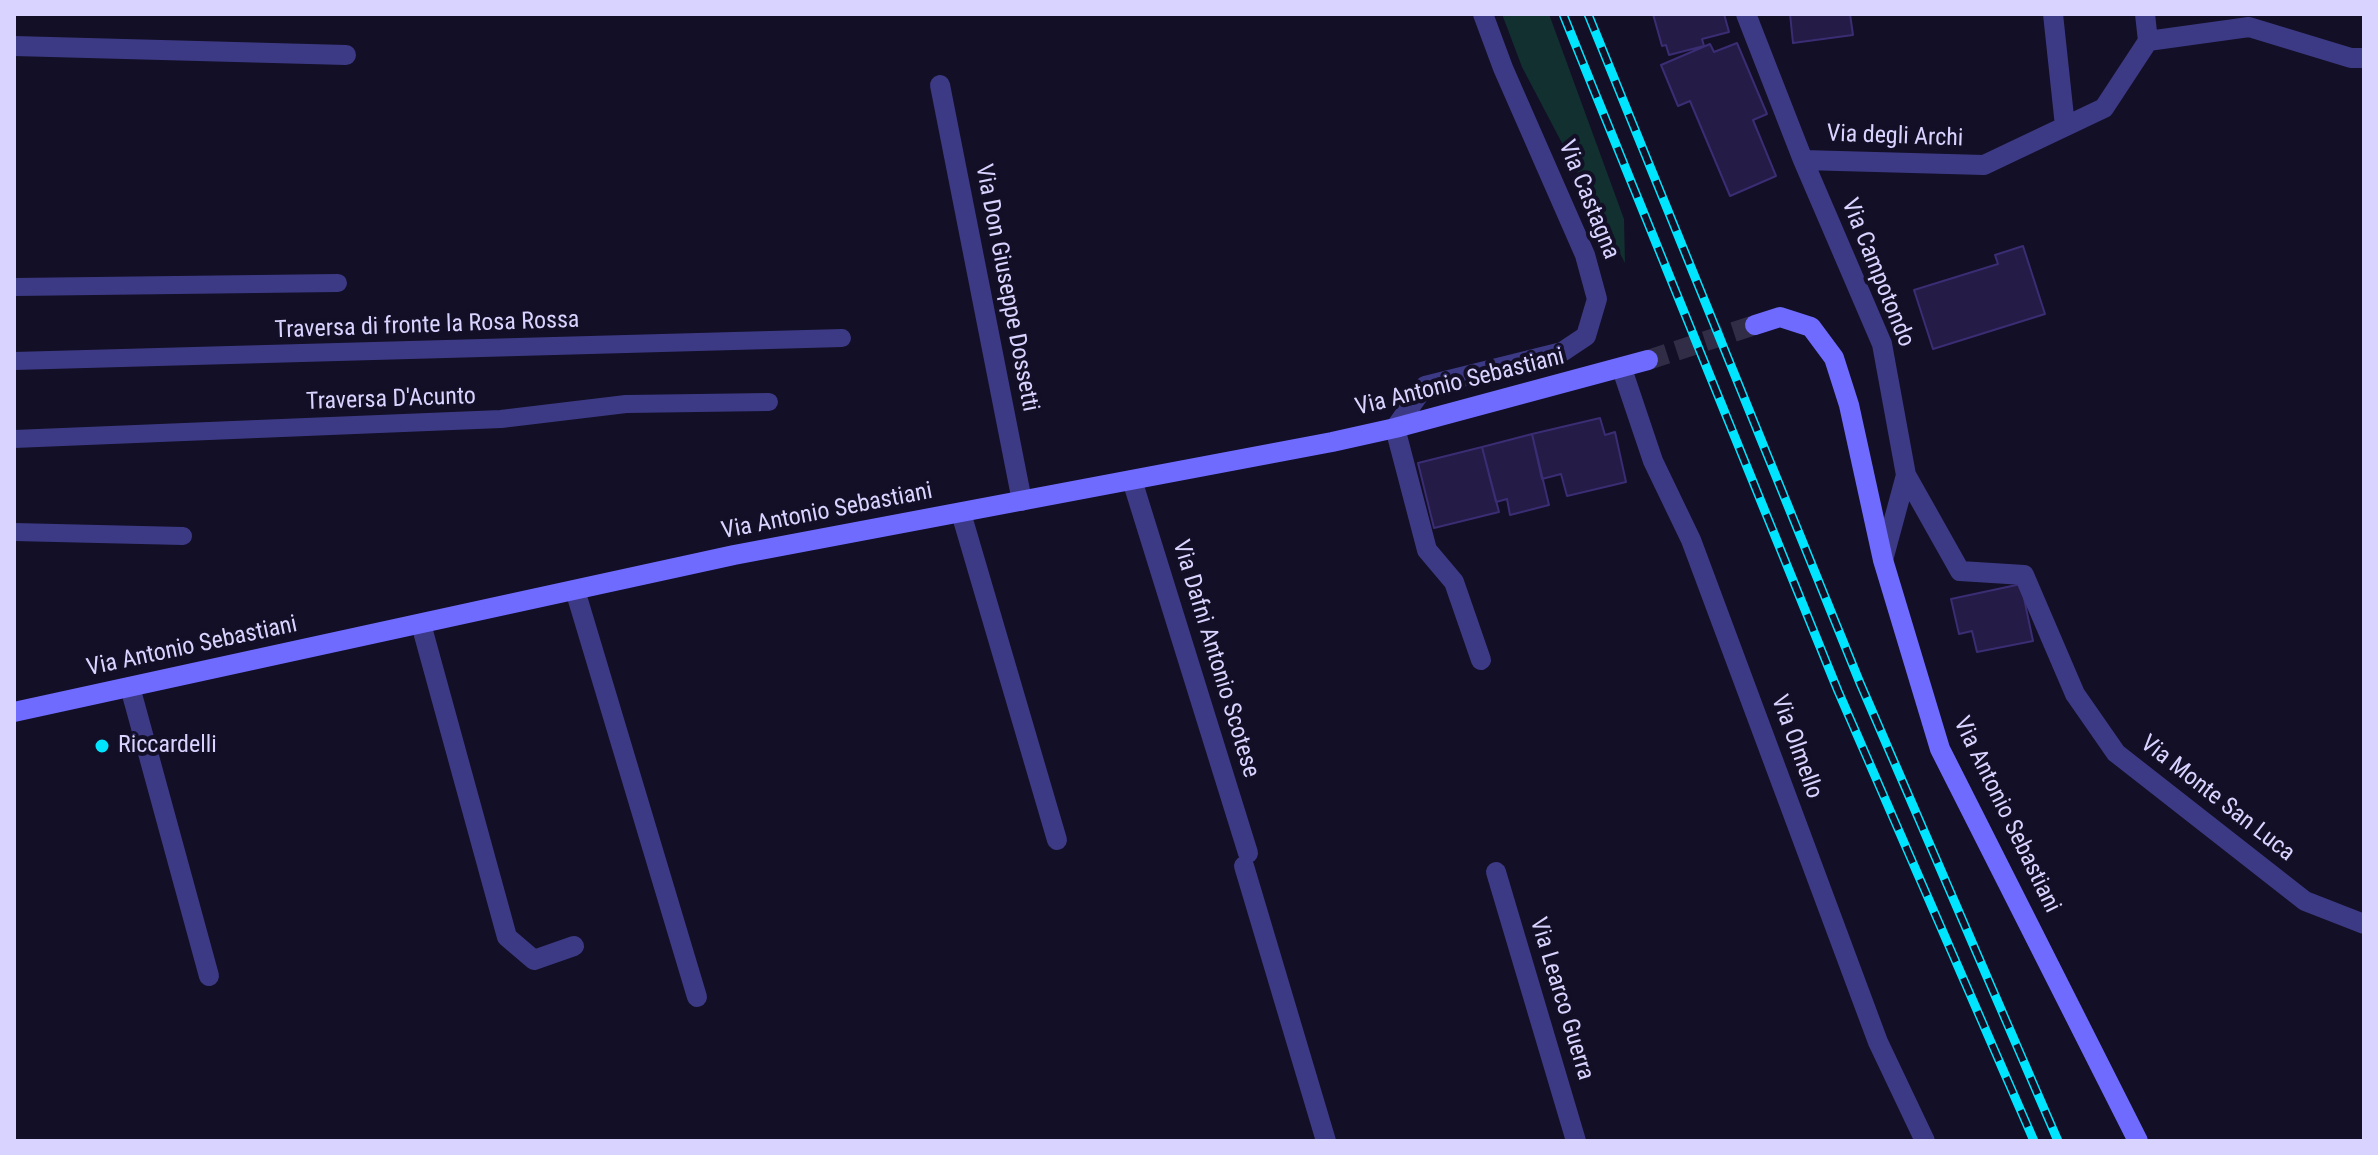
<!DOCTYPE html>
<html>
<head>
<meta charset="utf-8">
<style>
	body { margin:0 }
	#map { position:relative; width:2378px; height:1155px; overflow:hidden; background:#130f26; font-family:"Roboto Condensed",sans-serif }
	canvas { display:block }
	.frame { position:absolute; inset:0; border:16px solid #d9d4ff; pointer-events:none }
</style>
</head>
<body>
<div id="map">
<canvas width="2378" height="1155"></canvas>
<div class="frame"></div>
</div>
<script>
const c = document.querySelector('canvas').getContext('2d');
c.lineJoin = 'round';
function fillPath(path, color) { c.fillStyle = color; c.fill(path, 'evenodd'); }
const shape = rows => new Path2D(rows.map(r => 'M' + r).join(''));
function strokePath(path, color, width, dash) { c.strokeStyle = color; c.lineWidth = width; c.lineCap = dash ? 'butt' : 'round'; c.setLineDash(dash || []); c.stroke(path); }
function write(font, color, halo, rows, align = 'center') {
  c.font = font + ' "Roboto Condensed",sans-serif'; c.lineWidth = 8; c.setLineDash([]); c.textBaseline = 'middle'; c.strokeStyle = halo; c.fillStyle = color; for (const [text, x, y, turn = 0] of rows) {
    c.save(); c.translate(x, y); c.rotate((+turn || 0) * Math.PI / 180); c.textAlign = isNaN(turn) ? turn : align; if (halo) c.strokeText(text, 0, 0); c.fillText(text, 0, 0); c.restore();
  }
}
fillPath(shape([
	[1502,14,1549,14,1624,219,1625,263,1522,67]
]), '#12302f');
const building = shape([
	[1653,14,1724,14,1729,32,1702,39,1704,46,1669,55,1666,45,1662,46,1653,14],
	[1790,14,1850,14,1853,35,1793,43,1790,14],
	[1737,43,1767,114,1753,120,1776,176,1730,196,1690,101,1678,106,1661,65,1710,44,1714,52,1737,43],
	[2023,246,2045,314,1933,349,1914,290,1998,264,1995,255,2023,246],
	[1600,418,1605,435,1615,432,1626,482,1567,496,1561,474,1542,479,1532,434,1600,418],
	[1532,434,1549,505,1510,515,1507,499,1496,502,1482,447,1532,434],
	[1482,447,1499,512,1434,528,1418,463,1482,447],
	[2021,584,2033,641,1977,652,1972,631,1959,634,1951,599,2021,584]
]);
fillPath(building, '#241b47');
strokePath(building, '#3b2d73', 2);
strokePath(shape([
	[1648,360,1755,325]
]), '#312d47', 20, [20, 10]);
strokePath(shape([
	[14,287,338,283],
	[14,361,842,338],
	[14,439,501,419,626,404,769,402],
	[14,532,183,536]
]), '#3d3a85', 18);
strokePath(shape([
	[1746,14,1803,160,1882,344,1906,475,1883,560],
	[2053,14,2065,126],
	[2145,14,2148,41],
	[14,46,346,55],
	[940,85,1022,501],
	[1803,160,1984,165,2104,108,2148,41,2249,27,2351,58,2364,58],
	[1622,369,1653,461,1691,540,1878,1042,1925,1141],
	[1906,475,1960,571,2024,575,2075,694,2116,753,2305,901,2364,924],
	[1132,480,1248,853],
	[961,513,1057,840],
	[575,590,697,997],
	[421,624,507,937,534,960,574,946],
	[1481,660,1454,582,1427,550,1395,428,1425,386,1562,352,1586,336,1597,299,1585,255,1503,68,1483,14],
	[130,687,209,976],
	[1244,866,1326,1141],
	[1496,872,1576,1141]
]), '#3d3a85', 20);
strokePath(shape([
	[1755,325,1780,317,1811,327,1834,358,1849,405,1883,560,1940,749,2138,1141],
	[14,712,734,555,1332,442,1395,428,1648,360]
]), '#6f6bff', 20);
const rail = shape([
	[1563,14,1838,691,2034,1141],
	[1588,14,1860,683,2058,1141]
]);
strokePath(rail, '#00e5ff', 9);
strokePath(rail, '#130f26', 6, [18]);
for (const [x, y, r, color] of [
	[102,746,8,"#00e5ff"]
]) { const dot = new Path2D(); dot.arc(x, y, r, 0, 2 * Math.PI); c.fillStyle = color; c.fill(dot); strokePath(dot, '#130f26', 3); }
write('24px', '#d9d4ff', '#130f26', [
	["Via degli Archi",1895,137,2],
	["Via Castagna",1588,200,68],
	["Via Campotondo",1877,273,68],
	["Via Don Giuseppe Dossetti",1006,288,79],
	["Traversa di fronte la Rosa Rossa",427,326,-2],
	["Via Antonio Sebastiani",1460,383,-14],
	["Traversa D'Acunto",391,400,-2],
	["Via Antonio Sebastiani",827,512,-11],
	["Via Antonio Sebastiani",192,647,-12],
	["Via Dafni Antonio Scotese",1215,659,73],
	["Via Olmello",1796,747,70],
	["Via Monte San Luca",2217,799,38],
	["Via Antonio Sebastiani",2006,815,64],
	["Via Learco Guerra",1561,999,73]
]);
write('24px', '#d9d4ff', '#130f26', [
	["Riccardelli",118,746]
], 'left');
</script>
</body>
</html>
